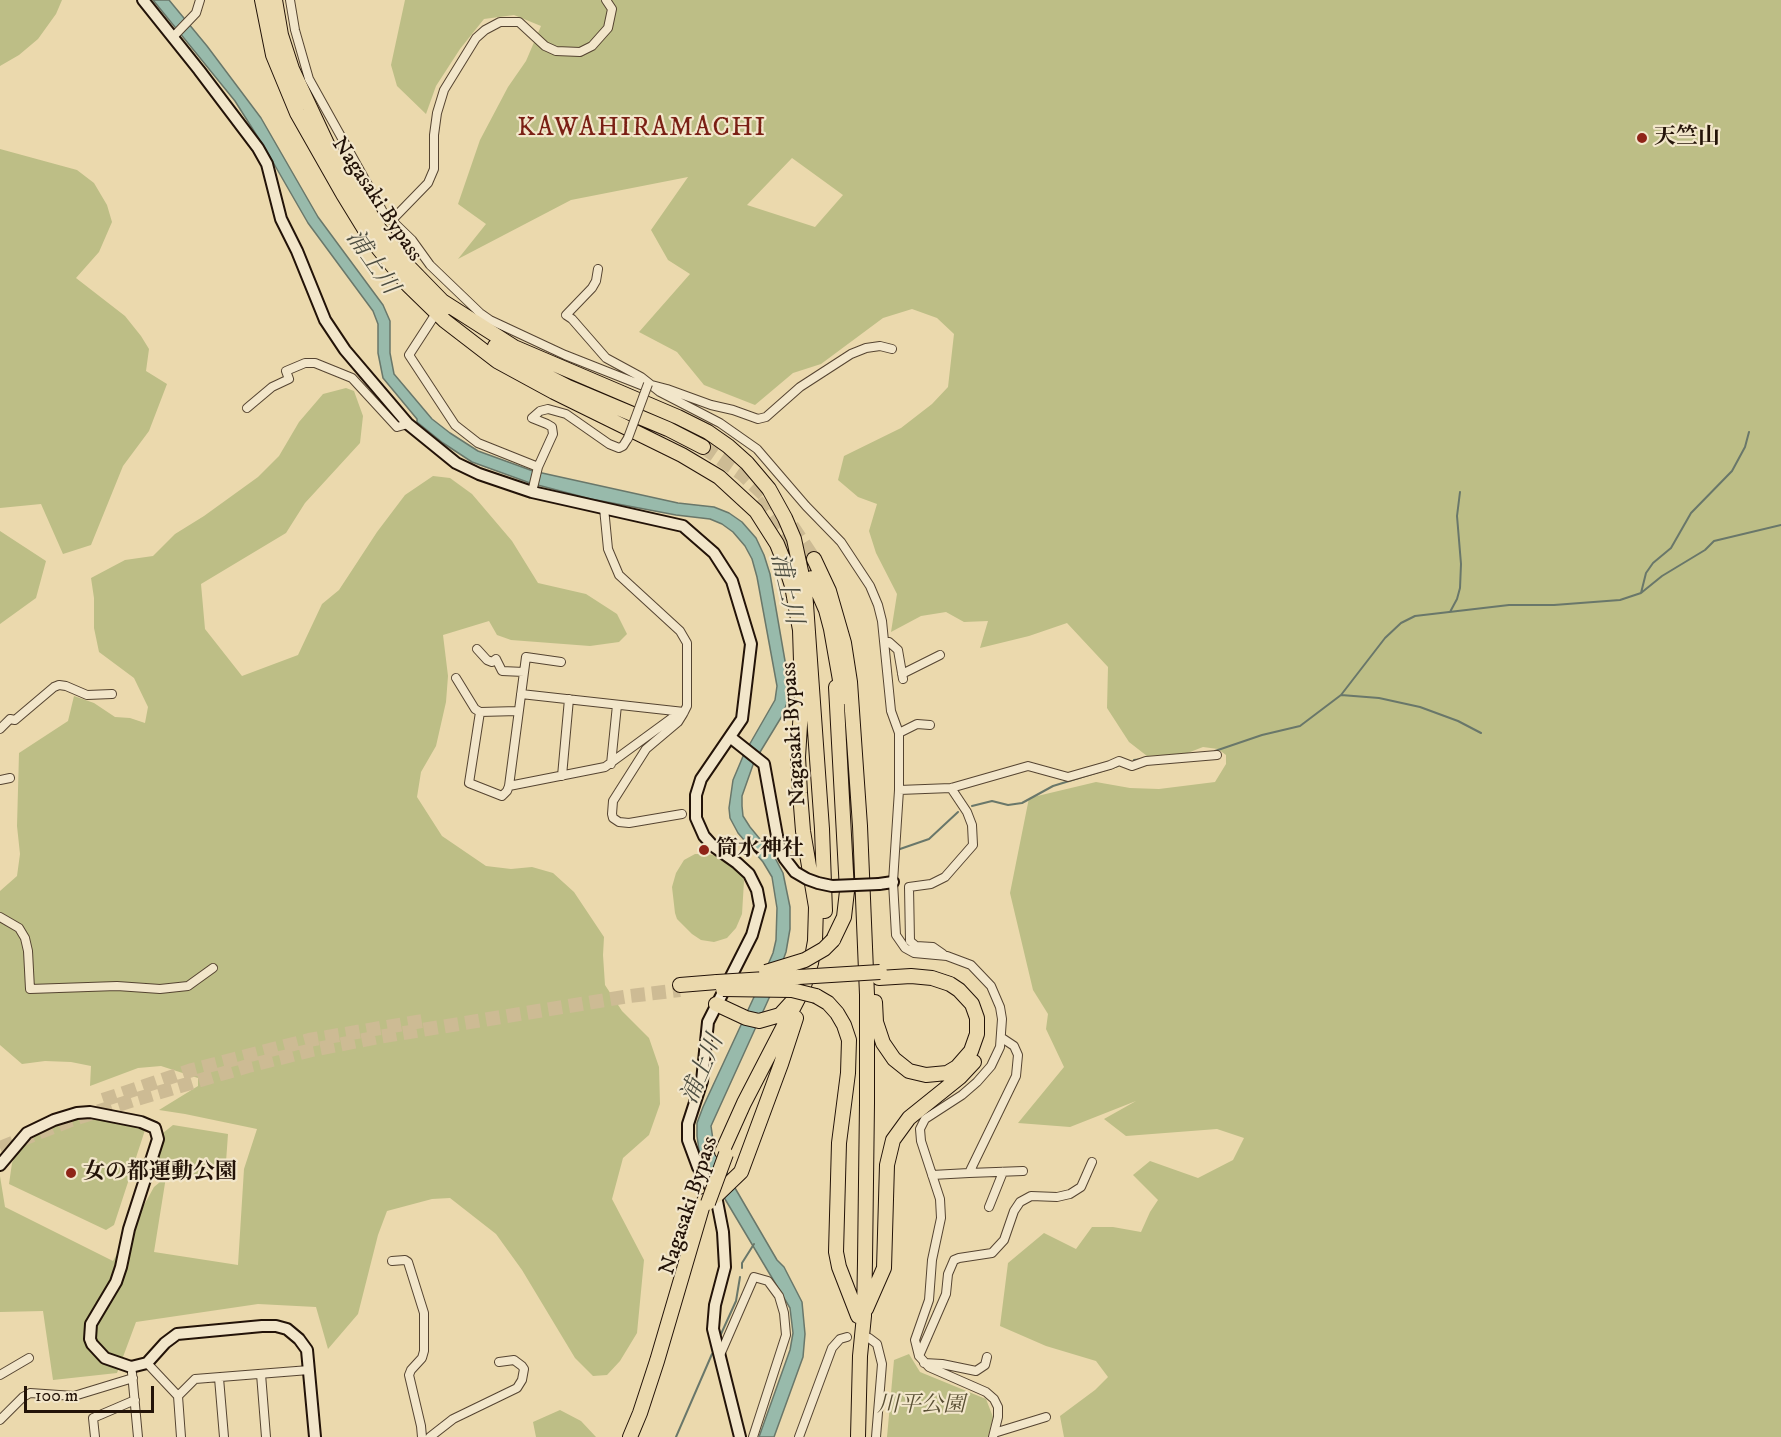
<!DOCTYPE html>
<html>
<head>
<meta charset="utf-8">
<style>
	body { margin:0 }
	#map { position:relative; width:1781px; height:1437px; overflow:hidden; background:#ebd9ad; font-family:"IM FELL DW Pica",serif }
	canvas { display:block }
	.scale { position:absolute; left:24px; top:1386px; width:130px; height:27px; box-sizing:border-box; border:3px solid #231308; border-top:0; padding-left:8px; font-size:18px; line-height:21px; white-space:nowrap; color:#231308; -webkit-text-stroke:4px #f2e6ca; paint-order:stroke }
</style>
</head>
<body>
<div id="map">
<canvas width="1781" height="1437"></canvas>
<div class="scale">100 m</div>
</div>
<script>
const c = document.querySelector('canvas').getContext('2d');
c.lineJoin = 'round';
function fillPath(path, color) { c.fillStyle = color; c.fill(path, 'evenodd'); }
const shape = rows => new Path2D(rows.map(r => 'M' + r).join(''));
function strokePath(path, color, width, dash) { c.strokeStyle = color; c.lineWidth = width; c.lineCap = dash ? 'butt' : 'round'; c.setLineDash(dash || []); c.stroke(path); }
function write(font, color, halo, rows, align = 'center') {
  c.font = font + ' "IM FELL DW Pica","Noto Serif JP",serif'; c.lineWidth = 4.5; c.setLineDash([]); c.textBaseline = 'middle'; c.strokeStyle = halo; c.fillStyle = color; for (const [text, x, y, turn = 0] of rows) {
    c.save(); c.translate(x, y); c.rotate((+turn || 0) * Math.PI / 180); c.textAlign = isNaN(turn) ? turn : align; if (halo) c.strokeText(text, 0, 0); c.fillText(text, 0, 0); c.restore();
  }
}
fillPath(shape([
	[0,0,62,0,56,14,38,39,19,55,0,66],
	[405,0,1781,0,1781,1437,1064,1437,1060,1416,1095,1390,1108,1377,1096,1361,1046,1346,1000,1326,1008,1263,1044,1233,1076,1249,1092,1227,1113,1227,1141,1232,1150,1212,1158,1200,1133,1175,1150,1161,1198,1178,1233,1160,1244,1138,1217,1129,1126,1136,1104,1119,1136,1101,1070,1127,1018,1123,1064,1067,1046,1029,1048,1014,1033,990,1010,893,1029,798,1096,782,1130,788,1159,789,1215,782,1226,764,1226,755,1218,749,1203,747,1185,754,1147,756,1129,742,1107,708,1108,667,1067,623,1029,636,980,648,988,621,964,622,946,612,921,616,891,632,897,594,876,553,869,531,877,504,858,497,838,480,844,456,901,428,932,404,948,387,954,334,937,318,912,309,883,318,821,364,793,373,755,405,704,385,677,352,639,332,690,274,668,260,651,230,688,177,571,200,458,259,486,224,458,204,480,140,508,87,526,61,541,26,514,15,484,19,460,49,436,86,426,114,397,86,391,65],
	[792,158,843,195,815,227,747,205],
	[0,149,77,170,94,183,107,205,112,222,99,252,76,278,125,316,141,336,149,349,146,371,167,384,149,431,123,466,91,545,63,554,41,504,0,508],
	[346,388,354,391,363,416,360,443,305,503,286,533,201,584,205,629,242,676,298,655,322,604,339,590,377,532,405,495,433,476,450,478,472,494,512,541,538,583,586,594,617,614,627,634,619,642,590,646,511,640,497,635,489,621,443,635,448,676,446,702,436,746,421,772,417,797,442,836,486,866,511,869,532,867,553,873,574,892,604,937,603,955,605,985,622,1011,649,1038,659,1067,660,1104,649,1135,623,1158,612,1199,644,1260,637,1333,620,1361,607,1375,593,1376,575,1358,522,1270,496,1234,450,1198,432,1199,387,1211,378,1235,358,1314,328,1349,316,1307,258,1304,136,1322,117,1373,53,1380,43,1311,0,1312,0,1176,5,1207,113,1261,154,1187,166,1177,154,1252,238,1265,244,1169,257,1129,185,1114,159,1110,198,1086,198,1078,161,1066,138,1068,90,1086,91,1066,71,1062,45,1061,22,1064,0,1045,0,891,17,876,20,854,17,826,19,753,68,721,74,696,94,703,115,717,130,718,145,723,148,707,134,678,99,652,94,628,94,598,91,578,125,560,153,556,175,534,204,516,258,477,279,456,299,422,323,394],
	[0,531,46,561,36,598,0,624],
	[695,854,708,854,722,857,740,869,744,881,742,914,736,928,727,938,714,942,701,940,692,934,677,919,675,913,672,887,676,873,684,860],
	[99,1116,146,1127,114,1225,106,1230,9,1184,12,1163,22,1144,36,1131,71,1118],
	[173,1125,228,1134,226,1162,214,1165,210,1175,196,1176,153,1172,163,1133],
	[909,1354,920,1372,986,1399,993,1417,988,1437,887,1437,894,1360],
	[560,1410,581,1421,596,1437,536,1437,533,1422]
]), '#bdbe86');
const water = shape([
	[153,0,169,0,207,46,261,118,318,217,383,305,390,321,390,353,394,374,432,419,450,433,478,451,533,471,678,503,714,507,729,513,742,522,756,538,764,555,770,574,789,684,787,703,782,716,754,762,742,796,742,806,743,816,750,827,774,856,783,873,790,907,790,929,786,952,770,996,711,1126,714,1147,735,1188,777,1260,784,1267,802,1302,805,1334,803,1357,774,1437,759,1437,790,1350,793,1333,790,1308,722,1194,720,1186,710,1172,699,1150,697,1136,697,1123,703,1107,754,997,773,953,776,940,777,908,772,877,763,862,738,833,730,818,729,808,733,780,744,754,775,700,777,686,757,577,752,559,745,546,733,532,722,524,710,519,676,515,591,499,530,483,472,462,443,443,417,422,417,419,383,378,378,353,378,324,373,311,308,223,266,150,235,101,153,0]
]);
fillPath(water, '#98baab');
strokePath(water, '#69776a', 1.5);
strokePath(shape([
	[1641,593,1646,573,1653,563,1671,548,1691,513,1732,471,1745,447,1749,432],
	[1450,612,1457,599,1460,588,1461,564,1457,516,1460,492],
	[1341,695,1379,698,1420,707,1458,721,1481,733],
	[1215,751,1262,735,1300,726,1341,695,1385,638,1401,623,1415,616,1509,605,1554,605,1620,600,1641,593,1662,576,1705,550,1714,541,1781,525],
	[1134,760,1143,759],
	[972,806,992,801,1008,805,1022,803,1053,786,1118,766],
	[900,849,929,839,958,812],
	[742,1268,742,1263,754,1244],
	[721,1334,736,1301,740,1277],
	[676,1437,712,1354]
]), '#69776a', 2);
strokePath(shape([
	[703,447,742,474,776,506],
	[757,501,790,541,812,578],
	[792,526,814,559],
	[103,1100,192,1070,309,1040,428,1020],
	[0,1148,71,1120,137,1099,248,1066,312,1050,379,1037,630,996,680,990]
]), '#cdbb94', 14, [14, 7]);
const street = shape([
	[290,0,295,30,309,79,383,212,412,240,430,265,480,313,490,320,565,355,641,385,648,384,667,389,711,405,733,410,758,419,766,417,800,387,851,354,866,348,880,346,892,349],
	[173,37,196,13,200,0],
	[393,219,428,183,434,169,434,135,437,113,444,90,476,38,485,30,500,22,519,22,545,46,556,51,580,52,592,46,608,28,612,9,606,0],
	[598,269,596,281,592,288,566,315,572,319,606,358,641,377,660,392,720,423,757,449,806,506,841,542,870,586,878,605,882,621,891,711,899,733,899,790,893,882,896,935,905,948,914,953,947,956,971,965,991,986,1000,1007,1002,1019,1000,1047,991,1066,977,1082,962,1095,925,1119,920,1129,921,1141,940,1199,941,1218,932,1260,929,1300,915,1340,919,1356,929,1367,986,1392,994,1399,998,1407,998,1417,993,1437],
	[433,318,409,355,455,425,478,443,538,467],
	[247,408,272,387,289,379,286,371,305,363,315,363,352,378,397,427,408,424],
	[532,492,538,467,553,434,552,427,547,424,532,418,540,411,548,409,566,414,609,444,619,448,623,446,628,438],
	[885,643,889,642,898,650,903,679],
	[477,649,487,660,492,662,496,659,502,671,524,672],
	[902,674,940,655],
	[456,678,475,709,480,712],
	[521,694,684,712],
	[518,711,480,712,469,783,502,796,507,791,509,786,526,657,561,662],
	[0,729,10,719,15,720,54,687,59,685,66,686,87,695,112,694],
	[899,733,917,724,930,725],
	[611,764,617,705],
	[562,776,569,699],
	[0,780,10,778],
	[509,786,605,767,672,718,683,714,687,706,687,643,680,631,619,575,608,549,604,508],
	[899,790,951,788,1028,766,1068,777,1110,765,1119,761,1132,766,1146,761,1217,755],
	[682,814,629,823,619,822,613,818,612,814,613,801,646,749,678,722,683,714],
	[0,917,19,928,25,938,28,951,30,989,117,986,160,989,188,986,213,968],
	[943,954,933,947,916,946,910,941,909,887,931,884,945,877,973,845,972,825,967,812,951,788],
	[969,1173,1023,1171],
	[932,1175,969,1173,1016,1076,1018,1055,1014,1046,1002,1038],
	[989,1207,1003,1172],
	[392,1261,405,1260,408,1262,424,1313,424,1351,422,1358,411,1370,409,1375,421,1426,422,1437],
	[869,1338,877,1344,882,1364,876,1437],
	[720,1355,754,1277,768,1281,779,1296,784,1313,786,1335,753,1437],
	[919,1356,946,1294,948,1274,954,1260,959,1258,992,1253,1004,1240,1014,1211,1020,1202,1031,1196,1057,1197,1070,1194,1081,1187,1092,1162],
	[147,1363,178,1396],
	[924,1363,942,1364,976,1371,985,1365,987,1357],
	[132,1373,138,1437],
	[261,1374,266,1437],
	[0,1375,29,1358],
	[219,1378,224,1437],
	[0,1420,23,1397,30,1393,74,1396,133,1378],
	[994,1433,1046,1417],
	[95,1437,93,1418,135,1400],
	[181,1437,178,1396,195,1379,309,1370],
	[430,1437,453,1419,517,1388,522,1380,524,1369,522,1366,514,1360,499,1362],
	[799,1437,832,1348,840,1339,847,1337]
]);
const secondary = shape([
	[143,0,199,70,258,148,267,164,281,219,297,251,325,320,345,350,408,424,456,463,479,474,532,492,683,526,714,553,732,581,751,644,742,719,701,779,696,795,696,818,704,836,713,846,737,863,749,874,757,890,760,906,752,935,708,1022,702,1081,688,1124,688,1140,698,1167,716,1196,723,1232,725,1267,715,1305,713,1329,740,1437],
	[730,737,764,764,777,836],
	[879,884,893,882],
	[0,1165,27,1133,54,1120,77,1113,90,1112,141,1122,155,1128,158,1139,129,1229,121,1267,116,1282,91,1324,90,1339,92,1344,105,1358,131,1367,147,1363,165,1343,177,1334,262,1326,276,1326,287,1329,299,1339,307,1350,315,1437]
]);
const highway = shape([
	[262,0,273,55,297,113,343,194,370,238,408,285,445,321,497,361,554,392,682,455,719,477,756,511,777,544,785,564,792,586,800,630,802,693,798,757,800,793,803,831,816,907,815,941,811,963,803,989,744,1103,722,1152],
	[275,0,281,35,292,69,328,146,380,230,409,267,448,307],
	[442,301,514,347,678,417,708,432,728,446,747,463,769,489,785,518,794,539,805,590,822,829,825,911],
	[495,346,539,372,568,387,668,429,703,447],
	[814,559,829,591,844,643,850,682,860,826,867,995,867,1103,865,1261,864,1316,860,1356,858,1437],
	[812,578,826,610,831,629,843,697],
	[833,940,844,917,847,891,836,687],
	[680,985,717,982],
	[816,996,828,1003,837,1013,844,1025,849,1040,848,1073,839,1143,836,1252,839,1267,858,1316],
	[875,1002,876,1022,883,1043,894,1059,909,1071,926,1075,947,1073,957,1067,971,1051,977,1034,977,1018,972,1004,959,990,950,984,932,978,911,976,879,978],
	[716,1004,746,1018,759,1021,780,1015,791,1003],
	[716,1196,741,1172,781,1064,796,1018],
	[866,1309,884,1268,887,1165,893,1140,909,1118,960,1077,974,1062],
	[630,1437,640,1413,657,1361,704,1201]
]);
strokePath(street, '#554431', 10);
strokePath(secondary, '#231308', 14);
strokePath(highway, '#231308', 16);
strokePath(street, '#f2e6ca', 8);
strokePath(secondary, '#f2e6ca', 10);
strokePath(highway, '#ebd9ad', 14);
const streetBridge = shape([
	[628,438,648,384]
]);
const secondaryBridge = shape([
	[777,836,780,850,785,859,795,872,807,879,818,883,832,886,879,884]
]);
const highwayBridge = shape([
	[766,972,805,960,824,949,833,940],
	[717,982,880,972],
	[723,989,792,990,816,996],
	[708,1203,726,1154]
]);
strokePath(streetBridge, '#554431', 10, []);
strokePath(secondaryBridge, '#231308', 14, []);
strokePath(highwayBridge, '#231308', 16, []);
strokePath(streetBridge, '#f2e6ca', 8);
strokePath(secondaryBridge, '#f2e6ca', 10);
strokePath(highwayBridge, '#ebd9ad', 14);
for (const [x, y, r, color] of [
	[1642,138,6,"#8f2418"],
	[704,850,6,"#8f2418"],
	[71,1173,6,"#8f2418"]
]) { const dot = new Path2D(); dot.arc(x, y, r, 0, 2 * Math.PI); c.fillStyle = color; c.fill(dot); strokePath(dot, '#f2e6ca', 2); }
write('bold 22px', '#231308', '#f2e6ca', [
	["天竺山",1654,138],
	["筒水神社",716,850],
	["女の都運動公園",83,1173]
], 'left');
write('22px', '#231308', '#f2e6ca', [
	["Nagasaki Bypass",376,200,56],
	["Nagasaki Bypass",795,734,-94],
	["Nagasaki Bypass",690,1206,-72]
]);
write('italic 22px', '#594f34', '#f2e6ca', [
	["川平公園",921,1406]
]);
write('italic 24px', '#4c4d41', '#f2e6ca', [
	["浦上川",371,263,55],
	["浦上川",785,589,77],
	["浦上川",704,1070,-67]
]);
c.letterSpacing = '1.5px';
write('26px', '#7a1f14', '#f2e6ca', [
	["KAWAHIRAMACHI",642,130]
]);
c.letterSpacing = '0px';
</script>
</body>
</html>
